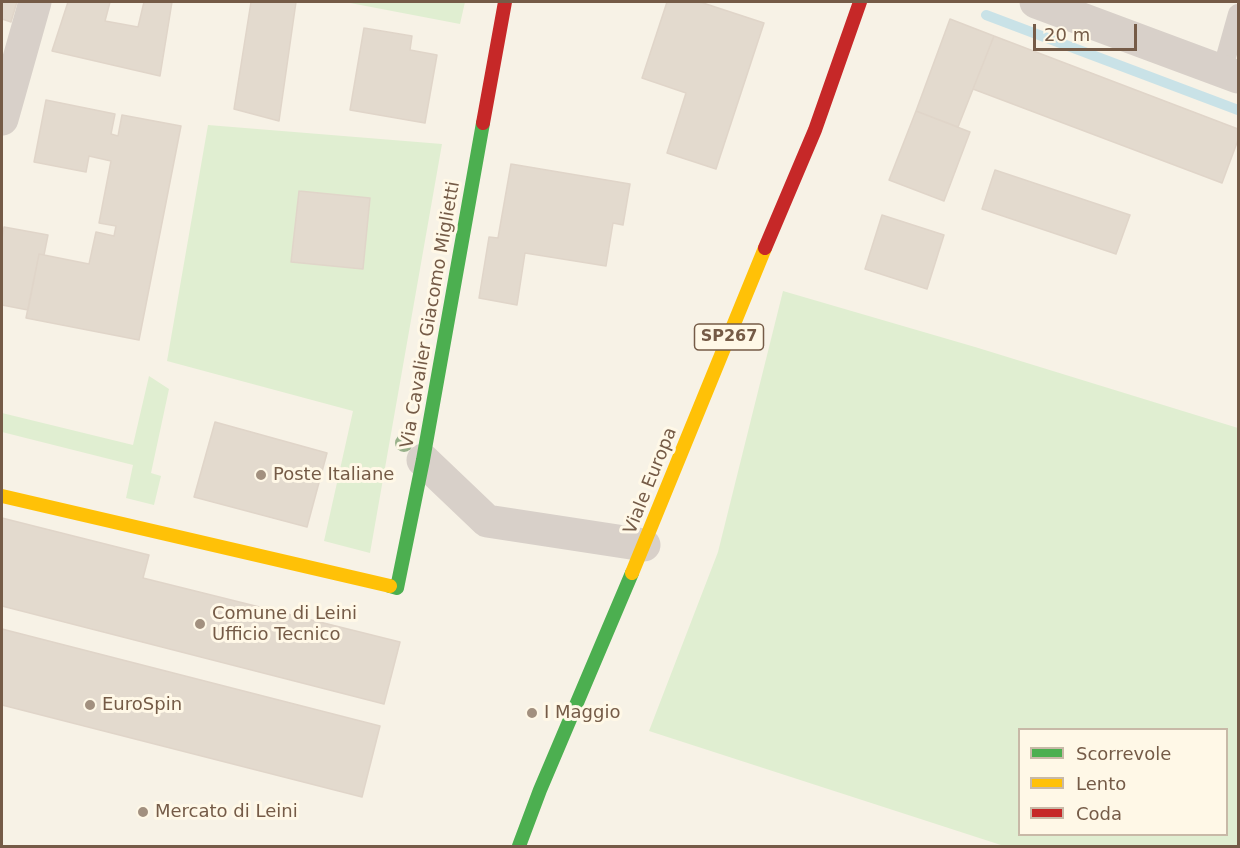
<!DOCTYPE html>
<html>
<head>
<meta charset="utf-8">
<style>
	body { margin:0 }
	#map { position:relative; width:1240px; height:848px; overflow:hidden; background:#f7f2e6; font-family:"DejaVu Sans",sans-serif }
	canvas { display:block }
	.frame { position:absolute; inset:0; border:3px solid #755b47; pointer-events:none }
	.legend { position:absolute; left:1018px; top:728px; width:210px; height:108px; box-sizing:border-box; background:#fff8e7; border:2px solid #c8b9a7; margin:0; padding:8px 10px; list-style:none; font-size:18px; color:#755b47 }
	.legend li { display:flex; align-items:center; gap:12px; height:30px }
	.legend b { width:30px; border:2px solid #c8b9a7 }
	.scale { position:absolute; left:1033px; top:24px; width:104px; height:27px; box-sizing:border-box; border:3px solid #755b47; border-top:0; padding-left:8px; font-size:18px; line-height:21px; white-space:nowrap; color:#755b47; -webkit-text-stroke:4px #fff8e7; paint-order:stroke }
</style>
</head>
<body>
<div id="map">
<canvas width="1240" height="848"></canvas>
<div class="frame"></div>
<ul class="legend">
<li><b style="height:8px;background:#4caf50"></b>Scorrevole</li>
<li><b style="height:8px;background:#ffc107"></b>Lento</li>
<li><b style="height:8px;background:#c62828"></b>Coda</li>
</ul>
<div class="scale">20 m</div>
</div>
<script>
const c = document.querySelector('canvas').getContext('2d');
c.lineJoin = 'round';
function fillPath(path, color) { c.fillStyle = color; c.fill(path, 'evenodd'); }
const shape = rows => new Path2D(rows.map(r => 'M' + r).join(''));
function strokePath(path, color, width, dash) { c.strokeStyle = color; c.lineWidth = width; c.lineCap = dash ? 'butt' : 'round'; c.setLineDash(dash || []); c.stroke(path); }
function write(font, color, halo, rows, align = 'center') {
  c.font = font + ' "DejaVu Sans",sans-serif'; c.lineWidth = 6; c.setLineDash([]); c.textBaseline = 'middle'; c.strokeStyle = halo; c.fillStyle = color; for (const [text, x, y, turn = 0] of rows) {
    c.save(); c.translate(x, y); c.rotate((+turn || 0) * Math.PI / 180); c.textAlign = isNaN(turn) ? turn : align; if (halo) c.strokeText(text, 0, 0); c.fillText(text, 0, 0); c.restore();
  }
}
fillPath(shape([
	[345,2,465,2,460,24],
	[208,125,442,144,370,553,324,541,353,411,167,361],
	[783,291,975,347,1238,428,1238,846,1004,846,649,731,718,552],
	[1020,730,1226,730,1226,834,1020,834],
	[149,376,169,389,151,473,161,476,154,505,126,498,133,465,2,432,2,413,133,445]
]), '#e0eed1');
strokePath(shape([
	[986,15,1238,110]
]), '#c9e2e7', 10);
const building = shape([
	[2,2,17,2,11,22,2,19,2,2],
	[68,2,110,2,105,21,138,27,144,2,172,2,160,76,52,51,68,2],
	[251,2,296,2,279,121,234,109,251,2],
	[667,2,700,2,764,23,716,169,667,153,686,93,642,78,667,2],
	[950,19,994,36,958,127,916,111,950,19],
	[364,28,412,36,410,50,437,55,425,123,350,110,364,28],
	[994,36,1238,129,1238,140,1222,183,973,89,994,36],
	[46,100,115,114,111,134,118,136,122,115,181,126,139,340,26,318,39,254,89,264,96,232,114,236,116,226,99,223,111,161,89,156,86,172,34,162,46,100],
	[916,111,970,132,944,201,889,180,916,111],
	[511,164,630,184,623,225,613,223,606,266,525,253,517,305,479,298,489,237,498,238,511,164],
	[995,170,1130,215,1116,254,982,209,995,170],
	[299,191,370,198,363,269,291,262,299,191],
	[882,215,944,235,927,289,865,269,882,215],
	[4,227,48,235,44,255,39,254,28,310,2,305,2,239,4,227],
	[215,422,327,453,307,527,194,497,215,422],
	[2,518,149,555,143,578,400,642,384,704,2,606,2,518],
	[2,629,380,726,362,797,2,705,2,629]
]);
fillPath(building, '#e3dace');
strokePath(building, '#e0d5c9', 1.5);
strokePath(shape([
	[1222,71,1238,14]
]), '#d8d0c9', 20);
strokePath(shape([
	[1036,2,1238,77],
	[2,119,35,2],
	[423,460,487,521,644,545]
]), '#d8d0c9', 33);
strokePath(shape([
	[390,586,397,588,423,460,483,123],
	[519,846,540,790,632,573]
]), '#4caf50', 14);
strokePath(shape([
	[2,496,390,586],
	[632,573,765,248]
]), '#ffc107', 14);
strokePath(shape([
	[483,123,505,2],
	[765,248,815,130,860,2]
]), '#c62828', 14);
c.fillStyle = '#98b18a';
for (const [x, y] of [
	[404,443]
]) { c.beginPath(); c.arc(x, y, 9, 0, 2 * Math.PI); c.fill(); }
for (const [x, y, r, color] of [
	[261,475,6,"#a2907f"],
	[200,624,6,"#a2907f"],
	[90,705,6,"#a2907f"],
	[532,713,6,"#a2907f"],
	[143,812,6,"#a2907f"]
]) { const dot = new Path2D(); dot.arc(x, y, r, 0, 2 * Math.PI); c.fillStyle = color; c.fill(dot); strokePath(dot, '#fff8e7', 2); }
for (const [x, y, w] of [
	[729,337,69]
]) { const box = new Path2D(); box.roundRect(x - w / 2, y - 13, w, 26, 4.5); c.fillStyle = '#fff8e7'; c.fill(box); strokePath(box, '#755b47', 1.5); }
write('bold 16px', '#755b47', null, [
	["SP267",729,337]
]);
write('18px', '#755b47', '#fff8e7', [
	["Via Cavalier Giacomo Miglietti",431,315,-80],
	["Viale Europa",651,481,-68]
]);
write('18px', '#755b47', '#fff8e7', [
	["Poste Italiane",273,475],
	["Comune di Leini",212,614],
	["Ufficio Tecnico",212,635],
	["EuroSpin",102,705],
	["I Maggio",544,713],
	["Mercato di Leini",155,812]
], 'left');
</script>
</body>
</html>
